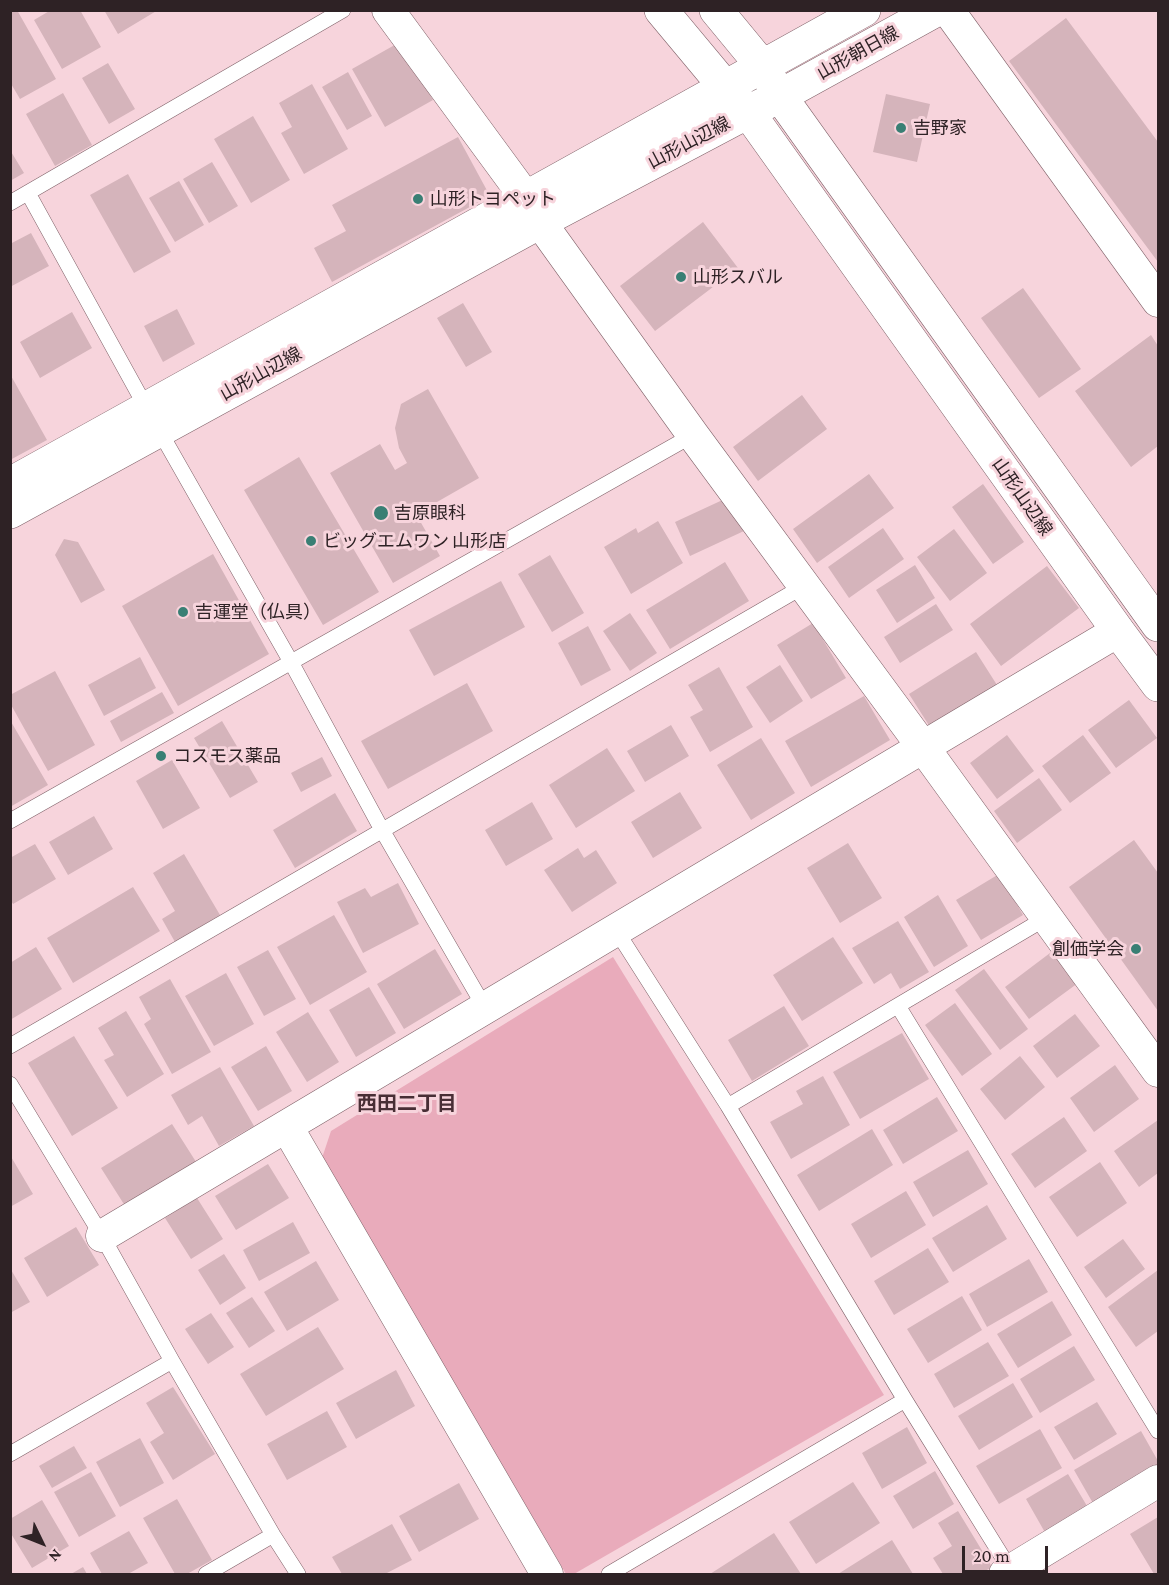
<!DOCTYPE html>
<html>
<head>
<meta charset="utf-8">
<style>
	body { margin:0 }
	#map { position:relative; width:1169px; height:1585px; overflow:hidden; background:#f7d4dc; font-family:"Crimson Pro",serif }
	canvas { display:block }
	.frame { position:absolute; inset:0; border:12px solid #2e2225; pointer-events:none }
	.north { position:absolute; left:12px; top:1513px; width:60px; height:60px; -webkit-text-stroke:4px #f7d4dc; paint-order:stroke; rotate:133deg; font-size:16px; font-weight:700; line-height:24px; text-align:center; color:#2e2225 }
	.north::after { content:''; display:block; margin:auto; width:21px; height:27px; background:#2e2225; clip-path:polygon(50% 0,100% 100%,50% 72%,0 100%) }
	.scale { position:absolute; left:962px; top:1546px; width:86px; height:27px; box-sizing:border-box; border:3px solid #2e2225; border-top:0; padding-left:8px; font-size:18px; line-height:21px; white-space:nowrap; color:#2e2225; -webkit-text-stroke:4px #f7d4dc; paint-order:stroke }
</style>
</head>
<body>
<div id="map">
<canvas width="1169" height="1585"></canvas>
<div class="frame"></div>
<div class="north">N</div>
<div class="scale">20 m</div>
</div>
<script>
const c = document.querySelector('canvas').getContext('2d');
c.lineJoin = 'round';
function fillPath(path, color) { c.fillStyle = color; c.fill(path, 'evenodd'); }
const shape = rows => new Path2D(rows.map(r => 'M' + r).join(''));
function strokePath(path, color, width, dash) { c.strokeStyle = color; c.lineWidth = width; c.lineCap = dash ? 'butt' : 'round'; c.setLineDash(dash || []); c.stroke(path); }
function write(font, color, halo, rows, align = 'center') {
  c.font = font + ' "Crimson Pro","Noto Sans JP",serif'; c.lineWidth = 6; c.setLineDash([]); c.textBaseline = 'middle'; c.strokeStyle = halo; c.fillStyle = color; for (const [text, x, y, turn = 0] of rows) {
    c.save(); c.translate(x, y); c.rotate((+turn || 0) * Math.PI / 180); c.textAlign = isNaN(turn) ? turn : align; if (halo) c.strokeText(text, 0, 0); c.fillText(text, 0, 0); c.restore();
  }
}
fillPath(shape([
	[613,957,884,1395,574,1574,566,1574,322,1158,331,1131]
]), '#e9abbb');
fillPath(shape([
	[10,10,17,10,56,79,20,99,10,82],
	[51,10,80,10,101,47,62,69,34,20],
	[104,10,158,10,118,34],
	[1066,18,1158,142,1158,262,1009,61],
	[400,42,433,100,385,127,352,69],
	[108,63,135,109,109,124,82,78],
	[348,72,372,116,347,130,322,87],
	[312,84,348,149,304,174,281,133,292,127,279,103],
	[63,93,92,145,55,166,26,114],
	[886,94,930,104,917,162,873,152],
	[253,116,290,180,251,203,214,139],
	[458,137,490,196,332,282,314,248,346,231,332,205],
	[10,150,24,173,10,181],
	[212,162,238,206,209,223,183,179],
	[128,174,171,252,134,273,90,195],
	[179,181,204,225,175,242,149,198],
	[703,222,738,268,655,331,620,286],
	[31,233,49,266,10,287,10,244],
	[1023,288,1081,369,1039,398,981,318],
	[463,303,492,352,466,367,437,318],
	[177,309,195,344,163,362,144,326],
	[72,312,92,348,40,378,20,342],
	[1151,335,1158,346,1158,446,1131,467,1075,391],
	[10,374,47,440,10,460],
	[428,389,479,478,416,514,440,556,393,583,330,473,380,444,395,470,407,463,399,448,395,428,401,404],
	[802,395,827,429,758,481,733,447],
	[299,457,379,592,323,625,244,490],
	[869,474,894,508,817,563,793,529],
	[983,484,1024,542,993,564,952,507],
	[729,497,744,531,690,556,675,522],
	[658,521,683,563,631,594,604,547,636,528,638,533],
	[883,528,904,559,849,598,828,567],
	[954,529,987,573,950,601,917,557],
	[64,539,78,542,105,590,81,603,55,555],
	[213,554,269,654,178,706,122,606],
	[550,555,584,613,552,632,518,574],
	[725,562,749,601,670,649,646,610],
	[915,565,935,598,897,623,876,590],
	[1047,566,1079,608,1001,666,970,624],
	[501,581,525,627,434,676,409,630],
	[936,604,953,630,900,663,884,637],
	[630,613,657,653,630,671,603,631],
	[813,623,846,678,811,699,777,645],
	[588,626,611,670,581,686,558,643],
	[976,652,997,685,930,727,909,694],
	[140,657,156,688,104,716,88,685],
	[780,665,803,701,770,723,746,687],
	[719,667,753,727,710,752,690,717,703,710,688,685],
	[55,671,95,745,48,771,10,703,10,695],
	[467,683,493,731,388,789,361,741],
	[162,692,174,713,121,742,110,721],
	[864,696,890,740,811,787,785,741],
	[1129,700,1157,738,1116,768,1088,730],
	[10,720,48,785,10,807],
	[222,721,258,782,230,798,194,738],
	[671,725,689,756,645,782,627,751],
	[1007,735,1034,771,997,799,970,763],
	[1083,735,1111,773,1070,803,1042,766],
	[761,738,795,793,751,820,717,765],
	[607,748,635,791,576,828,549,785],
	[322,757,332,776,301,792,291,773],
	[172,760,200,808,163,829,136,781],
	[1039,778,1062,810,1017,843,994,811],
	[680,792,702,828,653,858,631,822],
	[335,793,357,831,295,868,273,830],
	[532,802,553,839,506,866,485,830],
	[94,816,113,849,68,875,49,842],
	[1134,840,1158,873,1158,1011,1069,887],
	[848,843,882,898,840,923,807,868],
	[35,844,56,879,13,904,10,899,10,858],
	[578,848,584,858,596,850,617,883,572,912,544,870],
	[184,854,220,915,175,942,162,919,175,911,153,873],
	[999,874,1023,915,981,940,956,900],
	[398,883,419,924,363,953,337,902,365,888,371,897],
	[133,887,160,931,73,983,47,938],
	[938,895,968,946,934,967,904,917],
	[334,915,367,972,310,1005,277,947],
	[898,921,929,972,900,989,891,973,874,984,852,948],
	[833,937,863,983,802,1021,773,975],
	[36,947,62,989,10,1020,10,963],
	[435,949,462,994,404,1029,377,984],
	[268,950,296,999,264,1016,237,967],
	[1054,950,1078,983,1029,1019,1005,987],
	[984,969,1028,1029,1000,1050,955,990],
	[226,973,254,1024,214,1046,185,996],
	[170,979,211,1052,172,1074,144,1024,151,1019,139,997],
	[369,987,396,1033,356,1057,329,1010],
	[955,1003,992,1054,962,1076,925,1025],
	[784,1006,809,1046,752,1081,728,1040],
	[126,1011,164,1074,127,1097,104,1060,114,1055,98,1028],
	[308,1012,339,1062,307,1082,276,1032],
	[1075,1014,1100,1046,1057,1078,1033,1046],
	[902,1033,929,1079,860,1119,833,1072],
	[74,1036,118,1108,72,1136,28,1063],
	[266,1046,292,1091,258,1111,231,1067],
	[1020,1056,1045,1087,1005,1120,980,1089],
	[1115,1065,1139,1099,1094,1132,1070,1098],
	[220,1067,254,1126,219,1146,202,1116,188,1125,171,1095],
	[823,1076,850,1125,791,1159,770,1122,803,1104,796,1091],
	[937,1097,958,1131,903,1164,883,1130],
	[1064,1117,1087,1151,1035,1188,1011,1154],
	[1158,1120,1158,1173,1139,1187,1114,1151],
	[172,1124,198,1165,127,1209,101,1168],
	[872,1129,893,1165,819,1211,797,1175],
	[968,1150,988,1184,933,1217,913,1182],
	[10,1155,33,1194,10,1207],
	[1100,1162,1127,1203,1077,1237,1049,1197],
	[268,1164,289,1198,236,1230,215,1196],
	[906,1191,926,1225,871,1258,851,1224],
	[197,1198,223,1239,191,1259,165,1218],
	[987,1205,1007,1239,953,1272,932,1238],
	[293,1222,310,1253,259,1281,243,1250],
	[76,1227,99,1265,47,1297,24,1258],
	[1123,1239,1145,1269,1106,1298,1084,1267],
	[928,1248,949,1282,894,1315,874,1281],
	[224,1254,246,1288,220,1305,198,1270],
	[1029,1259,1048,1292,987,1327,969,1294],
	[316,1261,339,1300,287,1331,264,1292],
	[10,1268,30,1302,10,1313],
	[1158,1270,1158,1331,1136,1347,1108,1307],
	[962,1296,982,1330,928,1363,907,1329],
	[252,1297,275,1331,249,1348,226,1313],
	[1052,1301,1072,1335,1018,1368,997,1334],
	[211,1313,234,1347,208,1364,185,1329],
	[318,1327,344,1369,266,1416,240,1374],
	[988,1342,1009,1376,954,1408,934,1374],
	[1074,1346,1095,1380,1040,1413,1020,1379],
	[396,1370,415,1406,356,1439,336,1403],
	[1013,1383,1033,1417,979,1450,958,1416],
	[173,1387,215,1454,173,1480,150,1442,164,1433,146,1403],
	[1097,1402,1117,1434,1074,1460,1054,1427],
	[327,1411,347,1447,287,1480,267,1444],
	[907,1427,927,1463,882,1489,862,1453],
	[1040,1429,1062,1468,999,1504,976,1466],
	[1141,1431,1158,1461,1158,1467,1094,1505,1074,1470],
	[140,1438,164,1483,120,1507,96,1462],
	[74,1446,87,1468,52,1488,39,1466],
	[935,1471,954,1504,913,1529,893,1496],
	[91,1472,116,1516,79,1537,54,1492],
	[1068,1474,1090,1511,1047,1536,1026,1499],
	[853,1482,880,1523,816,1564,789,1522],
	[459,1483,479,1519,419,1552,399,1516],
	[177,1499,212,1560,187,1574,175,1574,143,1518],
	[42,1500,69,1546,32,1568,10,1532,10,1519],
	[958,1511,992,1567,980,1574,943,1574,933,1558,952,1546,938,1523],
	[1158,1517,1158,1574,1154,1574,1130,1534],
	[392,1524,412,1560,385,1574,342,1574,332,1557],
	[129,1531,148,1563,128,1574,102,1574,90,1553],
	[774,1533,801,1574,710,1574],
	[892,1540,913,1574,838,1574],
	[83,1567,87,1574,71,1574]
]), '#d5b4bb');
const lane = shape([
	[28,193,147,409,291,662,382,830,485,1008],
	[10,203,343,10],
	[10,821,693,435],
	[616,930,728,1106,905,1400,1013,1574],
	[898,1006,1158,1431],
	[10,1046,804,586],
	[10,1084,102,1236,172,1361,273,1535,298,1574],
	[728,1106,1046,918],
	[10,1454,172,1361],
	[206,1574,273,1535],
	[609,1574,905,1400]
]);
const street = shape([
	[388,10,526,198,540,222,693,435,923,747,1158,1071],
	[948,10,1158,301],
	[287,1127,547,1574],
	[102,1236,1118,631],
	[1005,1574,1158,1481]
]);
const primary = shape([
	[661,10,726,88,748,112,1118,631,1158,685],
	[716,10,763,67,780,96,1158,625],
	[10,484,864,10],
	[10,512,540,222,748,112,780,96,936,10]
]);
strokePath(lane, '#7f6168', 16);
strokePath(street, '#7f6168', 33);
strokePath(primary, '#7f6168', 34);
strokePath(lane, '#fff', 15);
strokePath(street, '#fff', 32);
strokePath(primary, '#fff', 33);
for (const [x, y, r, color] of [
	[901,128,6,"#397f74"],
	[418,199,6,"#397f74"],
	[681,277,6,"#397f74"],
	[381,513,8,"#397f74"],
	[311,541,6,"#397f74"],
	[183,612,6,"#397f74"],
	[161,756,6,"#397f74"],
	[1136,949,6,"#397f74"]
]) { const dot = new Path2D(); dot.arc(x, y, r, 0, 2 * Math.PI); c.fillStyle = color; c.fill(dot); strokePath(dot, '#f7d4dc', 2); }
write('18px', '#2e2225', '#f7d4dc', [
	["山形朝日線",858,53,-29],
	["山形山辺線",689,143,-28],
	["山形山辺線",261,374,-29],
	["山形山辺線",1022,497,55]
]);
write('18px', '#2e2225', '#f7d4dc', [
	["吉野家",913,128],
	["山形トヨペット",430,199],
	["山形スバル",693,277],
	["吉原眼科",394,513],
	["ビッグエムワン 山形店",323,541],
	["吉運堂（仏具）",195,612],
	["コスモス薬品",173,756],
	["創価学会",1124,949,"right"]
], 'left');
write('bold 20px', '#482e35', '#f7d4dc', [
	["西田二丁目",407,1104]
]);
</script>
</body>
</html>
